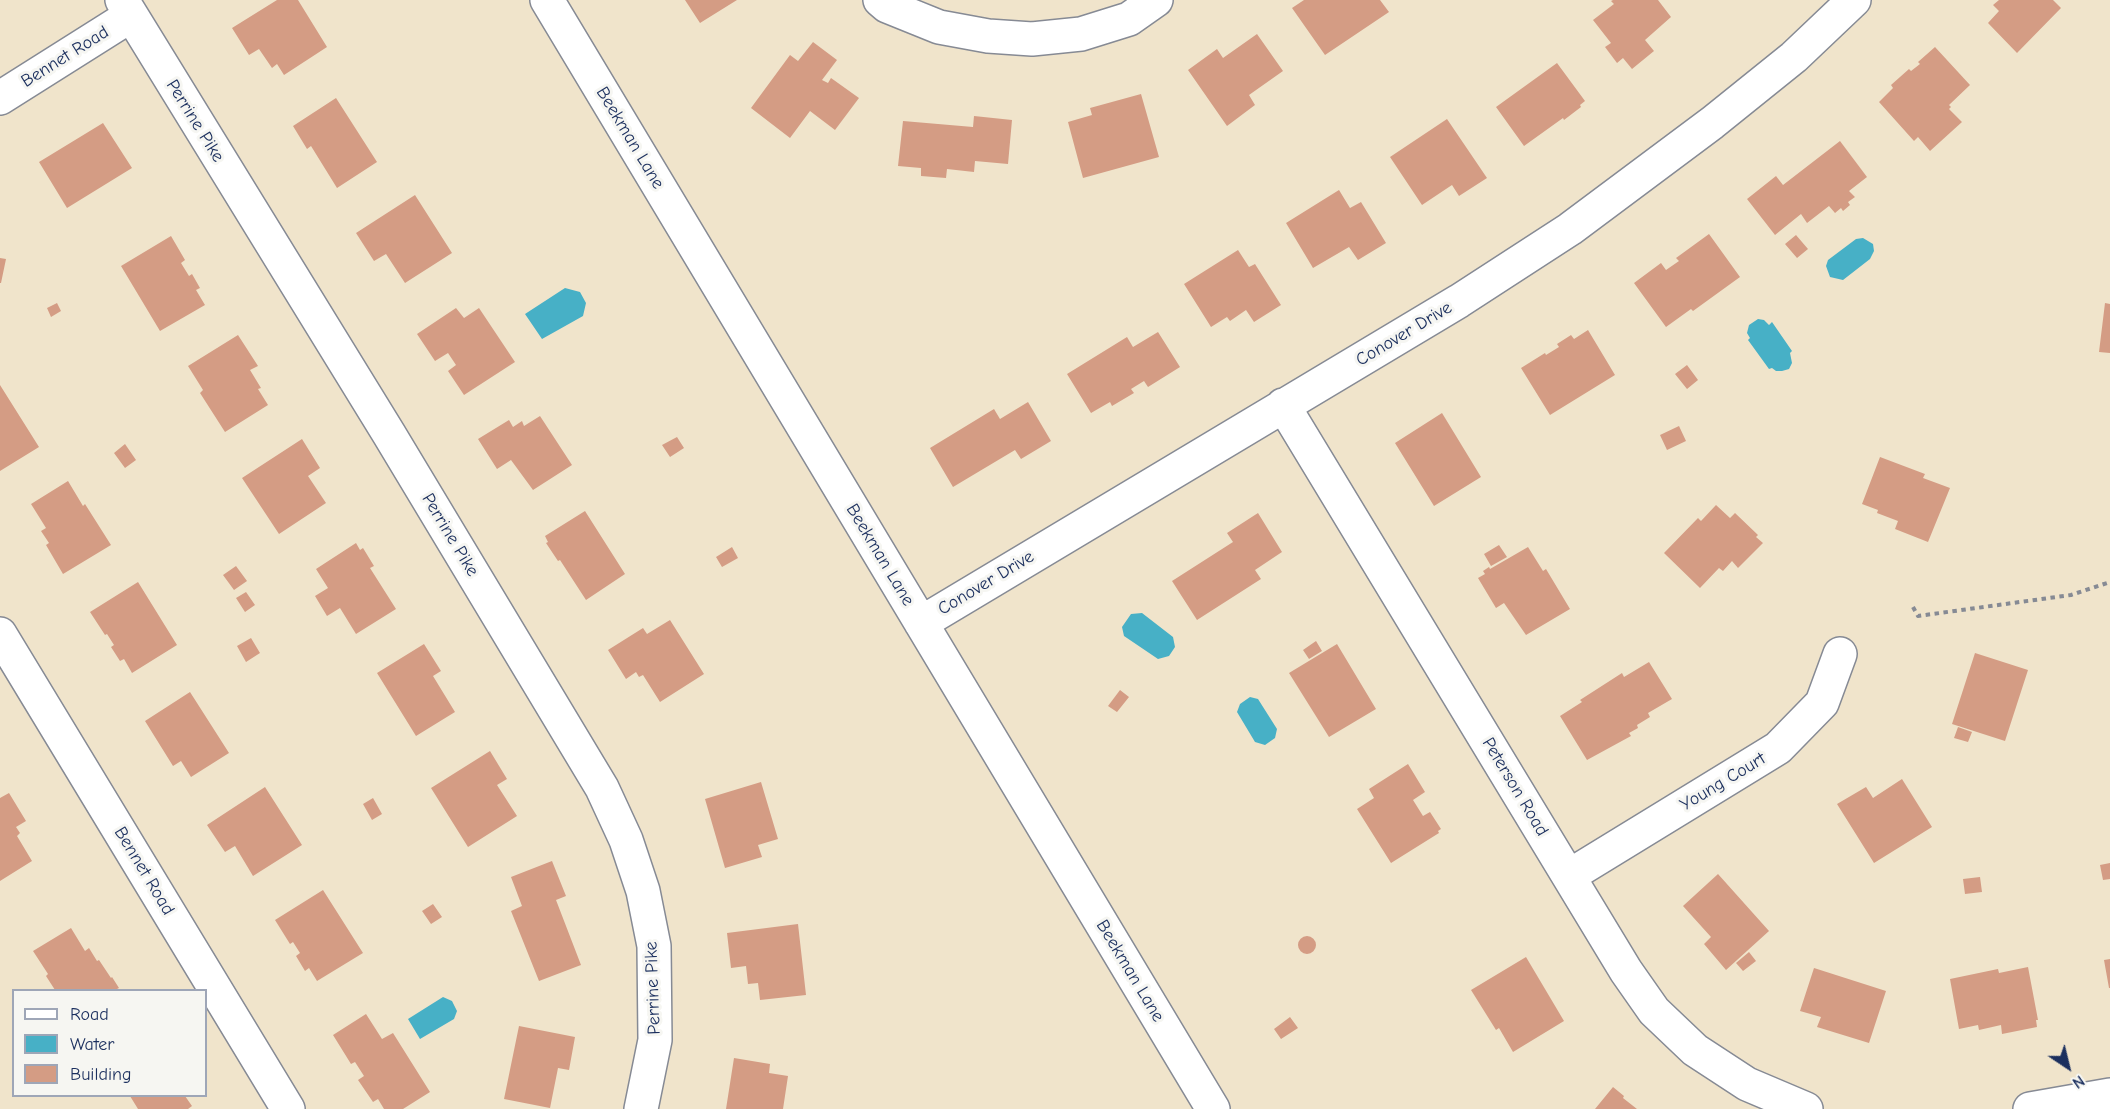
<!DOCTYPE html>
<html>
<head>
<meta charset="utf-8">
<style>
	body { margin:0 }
	#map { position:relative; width:2110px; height:1109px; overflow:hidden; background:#f0e4cb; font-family:"Comic Neue",sans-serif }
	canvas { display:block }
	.legend { position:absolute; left:12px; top:989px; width:195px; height:108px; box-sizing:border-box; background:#f6f6f2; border:2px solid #9ea6b7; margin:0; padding:8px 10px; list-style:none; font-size:18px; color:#1b2f5e }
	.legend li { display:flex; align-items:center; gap:12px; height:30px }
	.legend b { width:30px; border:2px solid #9ea6b7 }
	.north { position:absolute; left:2038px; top:1037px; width:60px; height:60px; -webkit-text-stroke:4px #f6f6f2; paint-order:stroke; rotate:145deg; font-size:16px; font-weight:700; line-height:24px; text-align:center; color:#1b2f5e }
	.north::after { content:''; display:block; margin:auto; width:21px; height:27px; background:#1b2f5e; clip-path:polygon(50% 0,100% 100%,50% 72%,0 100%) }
</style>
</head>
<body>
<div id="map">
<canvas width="2110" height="1109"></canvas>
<ul class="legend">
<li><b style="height:8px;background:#fff"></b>Road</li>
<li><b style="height:16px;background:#47b0c6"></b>Water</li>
<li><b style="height:16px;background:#d49c84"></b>Building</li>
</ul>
<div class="north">N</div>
</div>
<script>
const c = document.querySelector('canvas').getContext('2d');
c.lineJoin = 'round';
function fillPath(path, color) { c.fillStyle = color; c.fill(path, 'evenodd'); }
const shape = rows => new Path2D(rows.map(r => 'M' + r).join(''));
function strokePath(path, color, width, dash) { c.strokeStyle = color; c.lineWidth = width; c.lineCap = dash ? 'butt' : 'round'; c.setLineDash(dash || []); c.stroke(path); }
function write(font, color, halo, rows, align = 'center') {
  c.font = font + ' "Comic Neue",sans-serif'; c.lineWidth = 6; c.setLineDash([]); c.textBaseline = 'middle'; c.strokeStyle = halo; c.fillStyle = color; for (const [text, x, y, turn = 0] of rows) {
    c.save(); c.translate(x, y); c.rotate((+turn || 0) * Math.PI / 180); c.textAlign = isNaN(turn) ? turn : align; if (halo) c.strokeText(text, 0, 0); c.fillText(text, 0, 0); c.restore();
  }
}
fillPath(shape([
	[1863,238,1873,244,1874,251,1870,259,1843,280,1830,277,1826,266,1828,260,1856,239],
	[565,288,580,292,586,303,583,316,542,339,525,314],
	[1758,319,1764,320,1769,325,1772,322,1792,351,1790,353,1792,363,1789,369,1782,371,1776,371,1772,368,1769,369,1748,340,1750,338,1747,333,1749,325],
	[1142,613,1173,637,1175,647,1169,656,1158,659,1124,636,1122,627,1131,614],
	[1250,697,1258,699,1277,729,1275,738,1265,745,1255,742,1237,712,1240,704],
	[443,997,452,1001,457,1011,454,1019,420,1039,408,1019]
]), '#47b0c6');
fillPath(shape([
	[277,0,298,0,327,47,284,75,277,64,272,68,259,49,249,55,232,28],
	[685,0,737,0,700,23],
	[1304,0,1380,0,1389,12,1325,55,1292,8],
	[1613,0,1658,0,1671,17,1645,40,1654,51,1632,69,1623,58,1617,63,1605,47,1611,43,1593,20,1614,4,1611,1],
	[1999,0,2053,0,2061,8,2017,53,1988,23,1999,11,1993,5],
	[1257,34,1283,71,1249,95,1255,105,1227,126,1188,70,1217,49,1223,58],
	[813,42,837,60,822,80,828,83,831,78,859,98,835,130,810,111,790,138,751,108,790,55,798,61],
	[1935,47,1970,85,1949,105,1951,107,1949,109,1962,122,1930,151,1918,137,1914,141,1879,102,1893,88,1891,85,1909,69,1911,71,1920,64,1918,62],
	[1557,63,1585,101,1580,105,1581,107,1564,120,1563,118,1524,146,1496,107],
	[1141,94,1159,157,1083,178,1068,122,1092,115,1090,108],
	[336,98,377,162,337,188,311,146,307,149,293,126],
	[974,116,1012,120,1008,164,975,161,974,172,947,169,946,178,921,176,921,168,898,166,903,121,973,127],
	[1447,119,1487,178,1459,196,1452,185,1422,205,1390,157],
	[103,123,132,168,67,208,39,162],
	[1840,141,1867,177,1849,191,1855,197,1848,202,1850,205,1843,211,1841,208,1835,213,1829,206,1807,223,1801,214,1775,235,1747,199,1776,176,1783,185],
	[1339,190,1350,208,1361,202,1386,243,1358,260,1349,247,1313,268,1286,223],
	[415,195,452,253,405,283,386,254,374,261,356,233],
	[1709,234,1740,277,1693,311,1691,309,1666,327,1634,283,1661,263,1666,270,1679,261,1676,258],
	[1796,235,1808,249,1797,258,1785,244],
	[171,236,185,260,181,263,189,276,192,274,200,288,196,290,205,305,160,331,121,266],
	[1238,250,1249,267,1255,264,1281,305,1254,322,1246,310,1230,321,1227,317,1211,327,1184,284],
	[0,258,6,259,1,283,0,283],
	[57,303,61,311,51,317,47,308],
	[2105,303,2110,304,2110,353,2099,352],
	[456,308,464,318,479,308,515,362,464,395,448,371,456,365,448,353,435,361,417,334],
	[1588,330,1615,375,1550,415,1521,368,1545,353,1546,355,1559,347,1557,344,1571,335,1574,339],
	[1158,332,1180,367,1148,387,1144,381,1131,389,1134,393,1112,406,1110,402,1091,413,1067,374,1127,337,1133,347],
	[238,335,258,366,250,370,261,388,258,389,268,405,225,432,200,393,203,390,188,366],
	[1687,365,1698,380,1687,389,1675,374],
	[0,385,39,447,0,471],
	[1028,402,1051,441,1021,459,1015,450,953,487,930,448,994,409,1000,419],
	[1442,413,1481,477,1434,506,1395,443],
	[540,416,572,465,533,490,511,460,497,469,478,439,509,420,513,427,522,421,524,426],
	[1679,426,1686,441,1667,450,1660,435],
	[677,437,684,448,670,457,662,445],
	[302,439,320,468,308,476,326,503,279,534,242,478],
	[125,444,136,460,125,468,114,453],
	[1880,457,1925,474,1923,478,1950,488,1928,542,1895,529,1898,521,1877,513,1878,510,1862,504],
	[68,481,83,506,85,504,111,545,63,574,46,545,49,543,41,531,46,528,31,504],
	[1716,505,1730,518,1735,513,1758,535,1756,537,1763,543,1738,568,1732,561,1723,571,1719,568,1700,588,1664,553,1698,518,1701,521],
	[585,511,625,574,586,600,560,560,558,561,546,543,548,542,545,536],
	[1258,513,1282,552,1255,570,1261,579,1197,620,1172,581,1233,542,1227,533],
	[356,543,360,550,363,548,374,566,370,568,396,609,356,634,340,608,327,616,315,596,328,588,316,569],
	[1499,545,1507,557,1491,566,1484,554],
	[732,547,738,558,722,567,716,557],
	[1528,547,1543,571,1546,569,1570,609,1526,635,1504,603,1496,608,1478,578,1485,574,1483,571,1489,567,1490,569],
	[236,566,247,581,234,590,223,575],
	[138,582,177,645,132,673,124,659,120,661,111,647,114,645,107,634,105,635,90,612],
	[246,592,255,605,245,612,236,598],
	[670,620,704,674,660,702,643,675,639,677,636,672,626,679,608,650,643,628,647,634],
	[251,638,260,653,246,662,237,646],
	[1316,641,1322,651,1309,659,1303,650],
	[424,644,441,671,433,676,455,712,416,736,377,673],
	[1337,644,1376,709,1329,737,1289,673],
	[1975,653,2028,670,2005,741,1952,724],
	[1649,662,1672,699,1648,713,1650,717,1637,725,1638,728,1629,733,1631,736,1587,760,1560,716,1582,702,1580,700,1622,673,1624,677],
	[1120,690,1129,697,1117,712,1108,706],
	[190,692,229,753,191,777,181,761,173,766,145,721],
	[1958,727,1972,732,1968,742,1954,738],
	[490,751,507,779,497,785,517,816,468,847,431,788],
	[1408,764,1425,792,1413,800,1423,816,1430,812,1441,829,1438,831,1439,833,1391,863,1357,809,1374,798,1369,789],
	[1902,779,1932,827,1874,863,1837,804,1866,787,1873,798],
	[761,782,778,839,758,845,762,857,725,868,705,799],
	[265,787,302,845,253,876,235,846,225,852,207,825],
	[9,793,26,821,16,827,20,833,17,836,32,861,0,881,0,798],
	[373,798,382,814,372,820,363,804],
	[552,861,566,896,556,900,581,965,539,981,511,911,522,906,511,877],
	[2110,863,2110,879,2103,880,2100,865],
	[1718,874,1769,931,1726,970,1704,944,1711,937,1683,906],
	[1980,877,1982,892,1965,894,1963,879],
	[323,890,363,953,317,981,309,968,305,971,296,956,300,953,293,942,290,944,275,920],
	[433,904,442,917,431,924,422,911],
	[798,924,806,995,760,1000,758,983,748,984,746,966,731,968,727,933],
	[71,928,85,951,89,948,97,961,99,960,111,978,112,977,119,988,115,990,55,990,46,976,48,974,33,951],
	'1298 945a9 9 0 1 1 18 0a9 9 0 1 1-18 0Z',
	[1749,952,1756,961,1743,971,1736,963],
	[1526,957,1564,1021,1513,1052,1499,1028,1496,1030,1471,990],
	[2110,959,2110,988,2109,988,2104,960],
	[2028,967,2038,1020,2036,1020,2037,1027,2002,1034,2001,1025,1979,1030,1978,1025,1959,1029,1950,979,1998,969,1999,973],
	[1814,968,1886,991,1869,1043,1817,1027,1821,1017,1800,1011],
	[366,1014,382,1039,393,1033,430,1092,403,1109,384,1109,378,1099,373,1102,358,1080,364,1076,355,1062,351,1064,333,1035],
	[1290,1017,1298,1028,1281,1039,1274,1029],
	[519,1026,575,1037,569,1070,558,1068,550,1108,504,1099],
	[734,1058,770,1064,769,1073,788,1076,783,1109,726,1109],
	[1613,1087,1624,1096,1623,1098,1637,1109,1595,1109],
	[130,1096,185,1096,192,1106,188,1109,138,1109]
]), '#d49c84');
const minor = shape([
	[122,0,389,434,602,788,626,840,643,891,654,946,655,1040,641,1109],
	[547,0,1213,1109],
	[880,0,887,6,939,27,988,36,1032,39,1081,34,1129,19,1156,0],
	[0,98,130,16],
	[1283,405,1626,971,1654,1011,1695,1050,1747,1084,1806,1109],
	[921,623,1459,301,1570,229,1712,123,1794,57,1854,0],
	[0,634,288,1109],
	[1569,876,1778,748,1822,703,1840,654],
	[2030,1109,2110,1095]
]);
strokePath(minor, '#868a94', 36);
strokePath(shape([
	[1913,607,1918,616,2071,595,2110,582]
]), '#868a94', 4, [4.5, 4.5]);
strokePath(minor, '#fff', 33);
write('18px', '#1b2f5e', '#f6f6f2', [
	["Bennet Road",65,57,-32],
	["Perrine Pike",195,121,58],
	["Beekman Lane",630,138,59],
	["Conover Drive",1404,334,-31],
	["Perrine Pike",450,535,59],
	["Beekman Lane",880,555,59],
	["Conover Drive",986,583,-31],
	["Young Court",1723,782,-31],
	["Peterson Road",1515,787,59],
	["Bennet Road",144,871,59],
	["Beekman Lane",1130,971,59],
	["Perrine Pike",653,988,-92]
]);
</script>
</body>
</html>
